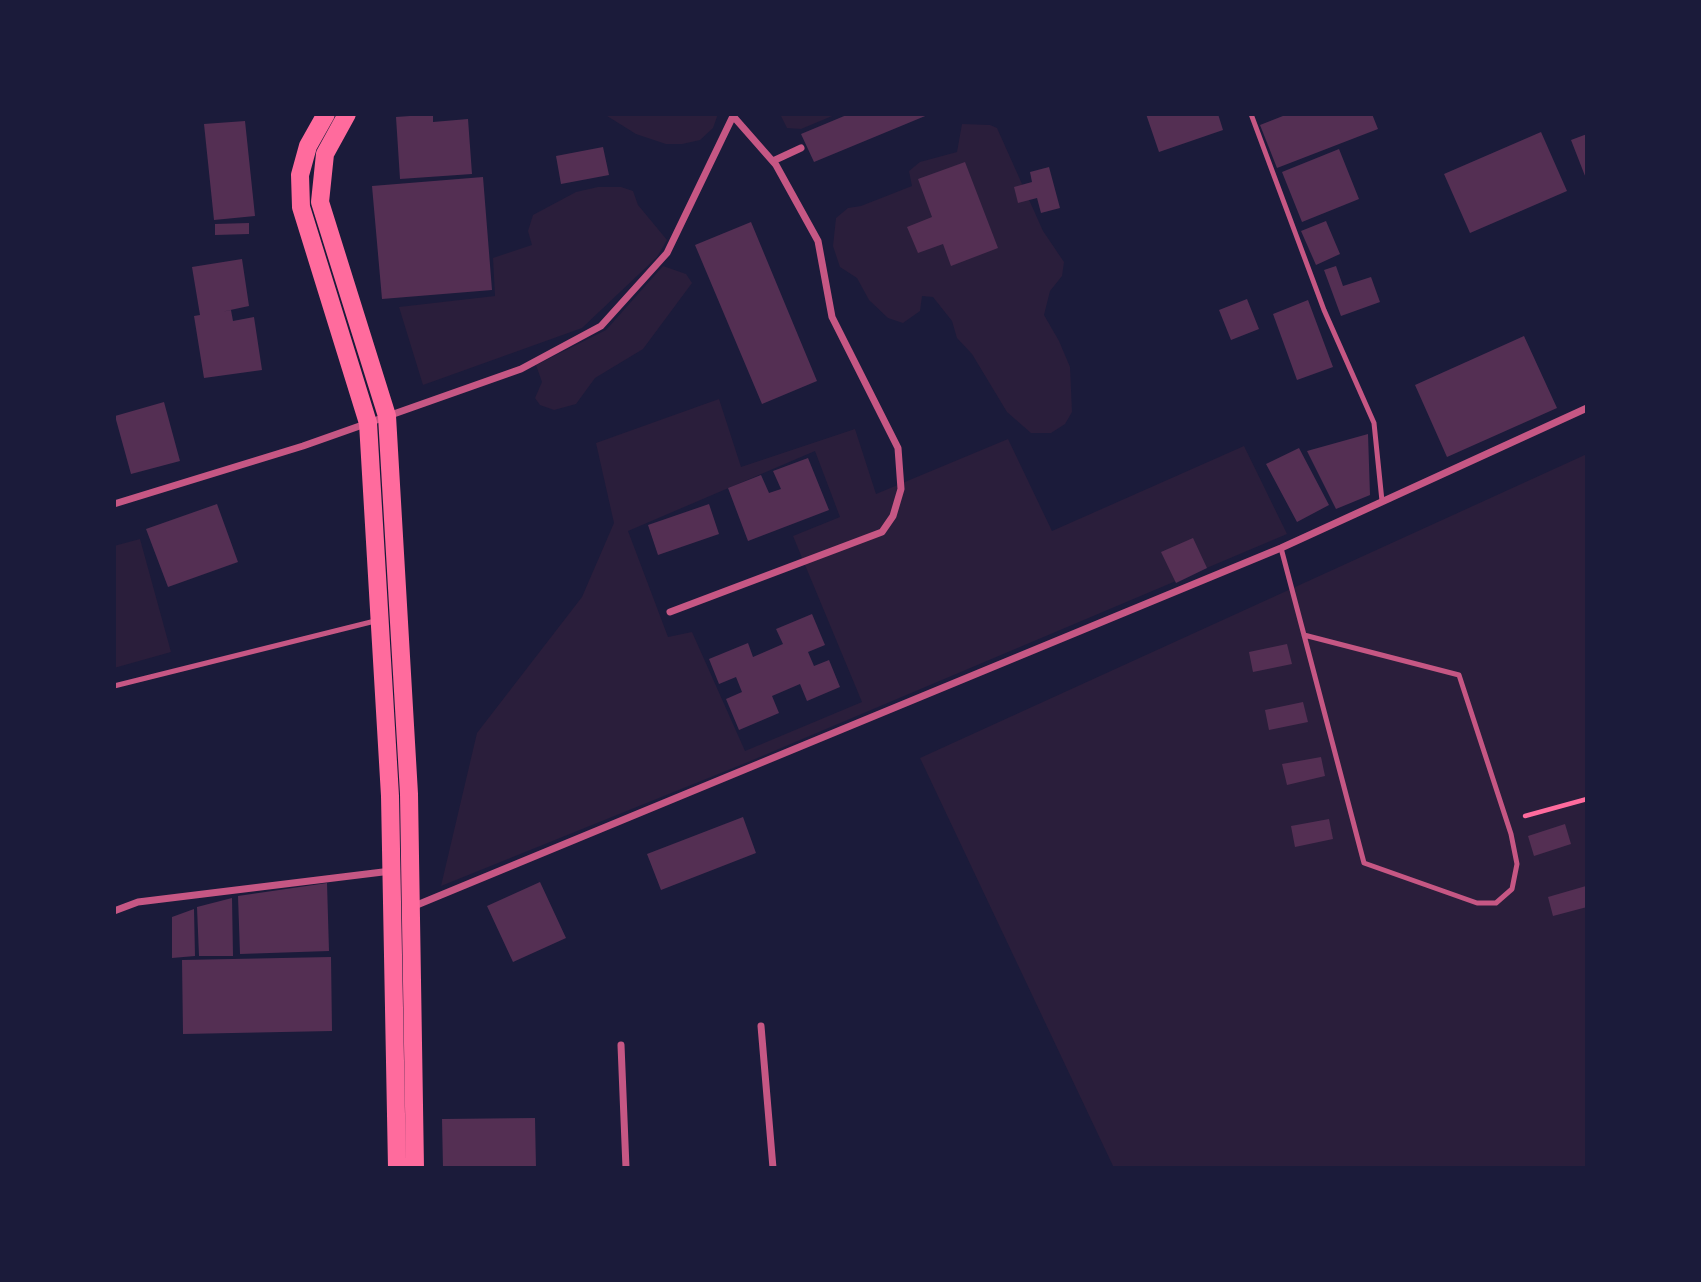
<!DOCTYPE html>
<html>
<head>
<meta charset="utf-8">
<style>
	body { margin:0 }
	#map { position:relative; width:1701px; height:1282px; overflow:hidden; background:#1b1b3a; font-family:"Space Grotesk",sans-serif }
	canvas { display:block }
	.frame { position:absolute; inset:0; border:116px solid #1b1b3a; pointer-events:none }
</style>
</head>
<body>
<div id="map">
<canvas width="1701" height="1282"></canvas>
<div class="frame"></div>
</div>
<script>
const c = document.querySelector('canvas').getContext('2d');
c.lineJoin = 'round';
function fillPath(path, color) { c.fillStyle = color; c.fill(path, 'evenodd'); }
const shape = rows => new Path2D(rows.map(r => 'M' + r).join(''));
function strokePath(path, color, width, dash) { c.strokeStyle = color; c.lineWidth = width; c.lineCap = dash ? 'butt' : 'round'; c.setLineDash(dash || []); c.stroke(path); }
fillPath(shape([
	[604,114,718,114,713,128,700,140,682,144,666,144,636,134],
	[780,114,837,114,801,129,787,128],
	[962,124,990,125,997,128,1043,231,1064,262,1062,276,1050,291,1044,315,1059,341,1070,367,1072,412,1065,424,1051,433,1031,433,1007,412,972,354,957,338,952,321,933,297,922,296,920,311,903,323,888,318,869,300,857,278,840,267,833,246,836,218,848,208,861,206,912,186,909,171,920,162,957,152],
	[598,187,621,187,633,191,638,205,667,240,657,257,582,328,423,385,399,307,495,296,493,258,532,245,528,231,533,215,576,192],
	[663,266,686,274,692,283,643,349,595,378,576,404,554,410,540,405,535,398,542,382,536,365,606,330],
	[719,399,741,467,855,429,876,494,1008,439,1052,531,1244,446,1287,534,748,762,441,886,477,733,582,597,614,523,596,443],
	[815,451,840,517,793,536,862,702,745,751,692,632,668,637,628,531],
	[1587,454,1587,1168,1114,1168,920,758],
	[140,539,171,652,114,668,114,546]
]), '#2a1e3b');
fillPath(shape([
	[409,114,433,114,433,122,468,119,472,174,400,179,396,117,410,116],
	[849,114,930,114,814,162,801,134],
	[1146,114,1218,114,1223,130,1159,152],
	[1288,114,1372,114,1378,129,1277,168,1260,125],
	[245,121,255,216,214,220,204,124],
	[1541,132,1567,191,1470,233,1444,174],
	[1587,134,1587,181,1571,140],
	[603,147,609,175,561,184,556,156],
	[1339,149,1359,199,1302,222,1282,172],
	[965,162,998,248,951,266,943,244,918,253,907,227,932,217,918,179],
	[1049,167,1060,208,1041,213,1037,198,1018,203,1014,187,1032,182,1030,172],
	[483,177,492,290,382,299,372,186],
	[1326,221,1340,254,1316,265,1301,231],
	[751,222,817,381,762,404,695,245],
	[249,223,249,234,215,235,215,224],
	[242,259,249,306,221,312,231,310,233,321,254,317,262,370,204,378,194,316,200,315,192,267],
	[1336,266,1343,286,1371,277,1380,302,1341,316,1324,270],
	[1247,299,1259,329,1231,340,1219,310],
	[1308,300,1333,367,1297,380,1273,314],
	[1524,336,1557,408,1447,457,1415,385],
	[164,402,180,461,131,474,115,416],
	[1368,434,1370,495,1336,509,1307,451],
	[1299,448,1329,505,1297,522,1266,464],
	[808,458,829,510,748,541,728,488,761,475,769,493,781,489,773,471],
	[217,504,238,562,168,587,146,529],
	[709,504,719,534,658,555,648,525],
	[1193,538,1207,568,1176,583,1161,552],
	[812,614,825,645,808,652,814,666,829,660,840,687,807,701,800,684,772,696,779,713,739,730,726,699,742,692,736,677,719,684,709,659,748,643,753,657,783,644,776,629],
	[1287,644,1292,664,1253,672,1249,652],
	[1303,702,1308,722,1269,730,1265,710],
	[1321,757,1325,776,1287,785,1282,764],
	[743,817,756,853,661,890,647,854],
	[1329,819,1333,839,1295,847,1291,826],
	[1565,824,1571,844,1534,856,1528,836],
	[540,882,566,938,513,962,487,906],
	[327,883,329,951,240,954,238,896],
	[1586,886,1587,907,1553,916,1548,897],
	[232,898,233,956,199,956,197,907],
	[194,909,195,956,172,958,172,917],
	[331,957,332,1031,183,1034,182,960],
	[535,1118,536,1168,443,1168,442,1119]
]), '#542f53');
strokePath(shape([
	[1525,816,1587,799]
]), '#ff6b9d', 4.5);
strokePath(shape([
	[1251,114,1324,310,1374,423,1382,501],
	[1281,548,1304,635,1364,863,1477,903,1496,903,1512,889,1517,864,1511,834,1459,675,1304,635],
	[114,686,375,621]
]), '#c65784', 5);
strokePath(shape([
	[773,161,801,148],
	[114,504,303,446,521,369,601,326,667,253,734,114],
	[670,612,882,532,893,516,901,489,898,448,832,317,818,241,776,165,733,116],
	[412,907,1281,548,1587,408],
	[114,911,138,902,391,871],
	[761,1026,773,1168],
	[621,1045,626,1168]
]), '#c65784', 7);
strokePath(shape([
	[326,114,308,146,300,175,301,207,368,423,390,796,397,1168],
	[347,114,325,154,320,202,387,416,409,794,415,1168]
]), '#ff6b9d', 18);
</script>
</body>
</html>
